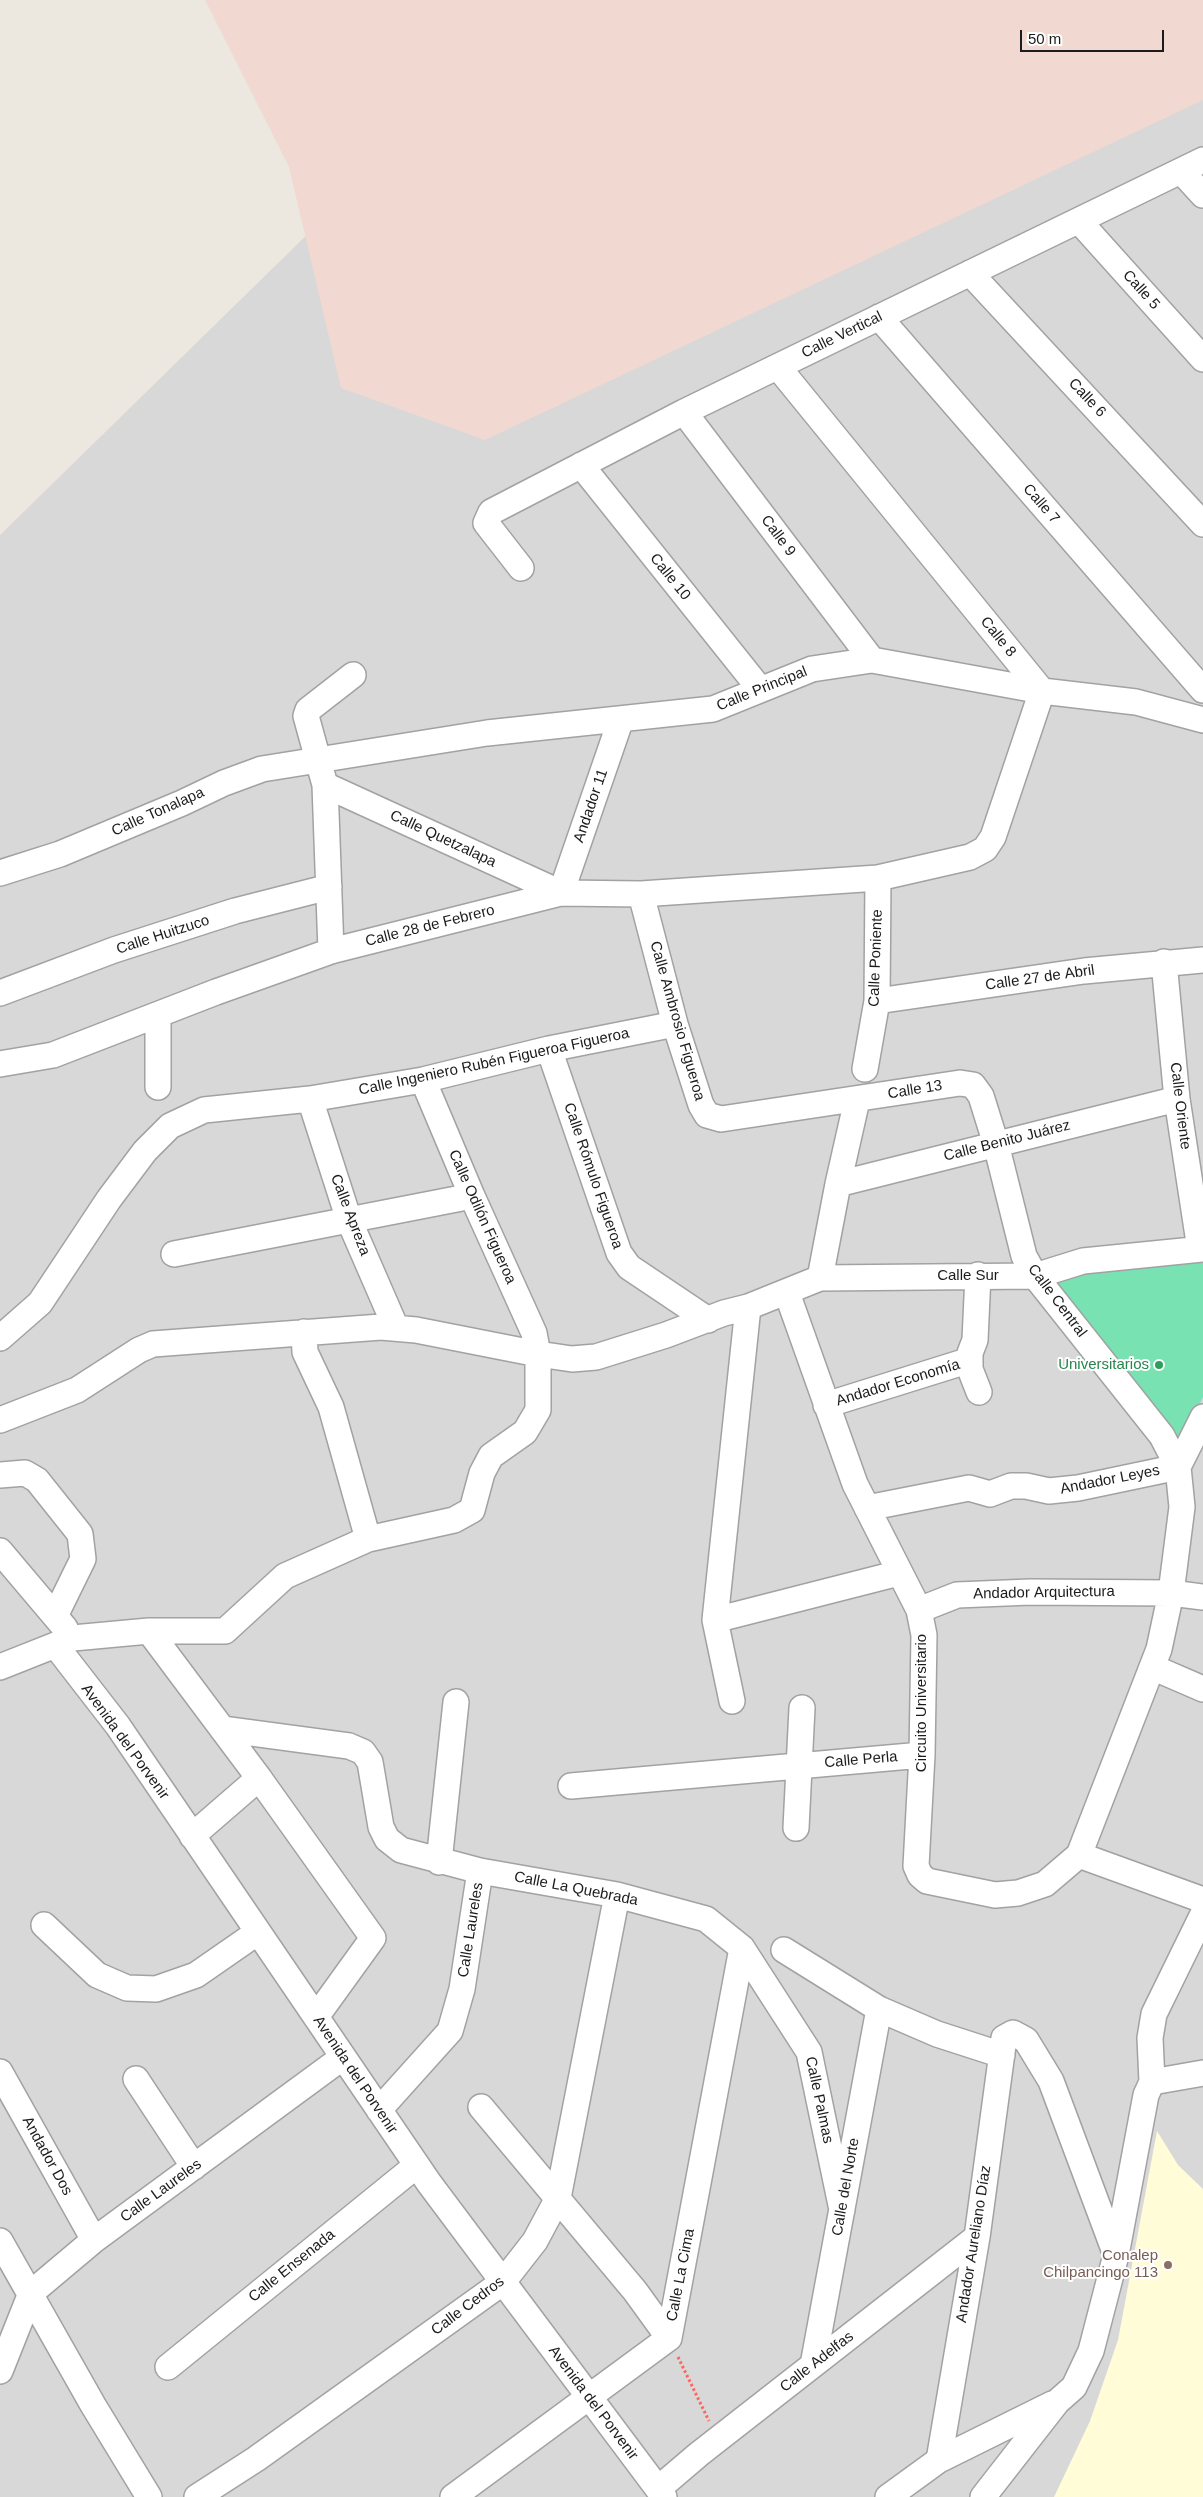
<!DOCTYPE html>
<html>
<head>
<meta charset="utf-8">
<style>
	body { margin:0 }
	#map { position:relative; width:1203px; height:2497px; overflow:hidden; background:#ede8df; font-family:Helvetica,sans-serif }
	canvas { display:block }
	.scale { position:absolute; left:1020px; top:30px; width:144px; height:22px; box-sizing:border-box; border:2px solid #1b1b1b; border-top:0; padding-left:6px; font-size:15px; line-height:18px; white-space:nowrap; color:#1b1b1b; -webkit-text-stroke:4px #fff; paint-order:stroke }
</style>
</head>
<body>
<div id="map">
<canvas width="1203" height="2497"></canvas>
<div class="scale">50 m</div>
</div>
<script>
const c = document.querySelector('canvas').getContext('2d');
c.lineJoin = 'round';
function fillPath(path, color) { c.fillStyle = color; c.fill(path, 'evenodd'); }
const shape = rows => new Path2D(rows.map(r => 'M' + r).join(''));
function strokePath(path, color, width, dash) { c.strokeStyle = color; c.lineWidth = width; c.lineCap = dash ? 'butt' : 'round'; c.setLineDash(dash || []); c.stroke(path); }
function write(font, color, halo, rows, align = 'center') {
  c.font = font + ' Helvetica,sans-serif'; c.lineWidth = 4; c.setLineDash([]); c.textBaseline = 'middle'; c.strokeStyle = halo; c.fillStyle = color; for (const [text, x, y, turn = 0] of rows) {
    c.save(); c.translate(x, y); c.rotate((+turn || 0) * Math.PI / 180); c.textAlign = isNaN(turn) ? turn : align; if (halo) c.strokeText(text, 0, 0); c.fillText(text, 0, 0); c.restore();
  }
}
fillPath(shape([
	[1203,0,1203,2497,0,2497,0,535,414,130]
]), '#d9d8d8');
fillPath(shape([
	[1157,2131,1178,2165,1203,2189,1203,2497,1054,2497,1090,2421,1118,2340]
]), '#fffcd7');
fillPath(shape([
	[205,0,1203,0,1203,100,485,440,341,388,289,167]
]), '#f1d8d1');
fillPath(shape([
	[1203,1254,1203,1397,1177,1450,1044,1279]
]), '#78e2b2');
const minor = shape([
	[1181,171,1203,195],
	[1079,221,1203,359],
	[970,273,1203,524],
	[879,317,1203,690],
	[684,412,872,660],
	[581,465,760,689],
	[521,568,486,523,491,512,684,412,1203,160],
	[325,785,561,893,621,719],
	[0,873,60,854,182,803,224,783,262,769,487,733,713,709,812,669,872,660,1042,691,1136,702,1203,720],
	[641,894,675,1024,701,1105,707,1115,721,1119,960,1083,973,1085,981,1096,996,1144,1024,1256,1035,1276,1162,1436,1178,1467,1182,1507,1171,1593,1159,1649,1079,1855,1045,1884,1018,1893,995,1895,927,1881,920,1875,916,1866,922,1755,924,1635,919,1610,855,1484,787,1293],
	[331,951,325,785,306,716,308,710,353,675],
	[1164,962,1177,1099,1200,1249],
	[0,993,114,950,235,911,329,887],
	[877,1001,1084,971,1203,960],
	[158,1015,158,1087],
	[549,1049,619,1253,629,1267,708,1320],
	[0,1064,53,1055,216,992,331,951,561,893,641,894,878,878,970,857,985,849,993,837,1042,691,778,367],
	[865,1069,877,1001,878,878],
	[310,1099,349,1220,396,1328],
	[838,1184,1177,1099],
	[174,1254,472,1196],
	[978,1275,975,1340,970,1353,970,1369,979,1392],
	[820,1278,838,1184,857,1100],
	[304,1332,305,1352,331,1407,368,1539],
	[0,1338,40,1303,109,1199,145,1151,170,1126,204,1110,310,1099,423,1080,549,1049,675,1024],
	[826,1405,970,1360],
	[0,1420,77,1390,139,1350,153,1344,381,1327,416,1330,538,1354,572,1359,596,1357,666,1335,724,1313,748,1307,820,1278,1035,1276,1083,1261,1203,1249],
	[1178,1467,1203,1417],
	[0,1475,25,1473,37,1480,80,1534,83,1559,55,1616],
	[867,1508,969,1488,990,1494,1011,1486,1026,1486,1049,1491,1078,1488,1178,1467],
	[0,1551,65,1628],
	[919,1610,957,1595,1030,1592,1171,1593,1203,1597],
	[715,1620,899,1573],
	[149,1631,259,1778,373,1938,316,2017],
	[56,1646,118,1726,429,2183,664,2497],
	[0,1667,73,1638,149,1631,225,1631,285,1576,368,1539,454,1520,472,1510,482,1473,491,1456,525,1432,538,1410,538,1354,534,1333,472,1196,423,1080],
	[1152,1667,1203,1689],
	[732,1701,715,1620,748,1307],
	[222,1729,349,1746,363,1752,370,1762,381,1827,387,1839,401,1850,480,1871,617,1895,706,1919,742,1948,809,2052,842,2210],
	[571,1786,922,1755],
	[796,1828,802,1708],
	[192,1836,259,1778],
	[1079,1855,1203,1900],
	[439,1862,456,1702],
	[44,1925,97,1975,127,1988,156,1989,196,1975,258,1932],
	[784,1950,879,2009,937,2034,1002,2055],
	[0,2072,94,2240],
	[136,2079,194,2167],
	[1152,2082,1150,2038,1154,2014,1203,1914],
	[481,2107,635,2291,669,2338],
	[379,2110,450,2031,462,1989,480,1871],
	[0,2241,93,2405,149,2497],
	[813,2365,879,2009],
	[168,2367,417,2165],
	[0,2371,31,2293,94,2240,343,2057],
	[939,2460,977,2237,1004,2038,1013,2033,1026,2040,1051,2081,1116,2255],
	[658,2489,699,2454,977,2237],
	[197,2497,256,2459,503,2282,535,2241,558,2198,617,1895],
	[453,2497,669,2338,742,1948],
	[888,2497,939,2460,1052,2404],
	[983,2497,1057,2402,1074,2387,1091,2351,1116,2255,1146,2095,1152,2082,1203,2073]
]);
strokePath(minor, '#a2a2a2', 28);
strokePath(shape([
	[678,2357,709,2421]
]), '#ff655f', 3, [2.5, 2.5]);
strokePath(minor, '#fff', 25);
for (const [x, y, r, color] of [
	[1159,1365,5,"#2e9e5b"],
	[1168,2265,5,"#8d6e63"]
]) { const dot = new Path2D(); dot.arc(x, y, r, 0, 2 * Math.PI); c.fillStyle = color; c.fill(dot); strokePath(dot, '#fff', 2); }
write('15px', '#1b1b1b', '#fff', [
	["Calle 5",1141,290,48],
	["Calle Vertical",842,335,-26],
	["Calle 6",1087,398,47],
	["Calle 7",1041,504,49],
	["Calle 9",778,536,53],
	["Calle 10",670,577,51],
	["Calle 8",998,637,51],
	["Calle Principal",762,689,-22],
	["Andador 11",591,806,-71],
	["Calle Tonalapa",158,812,-24],
	["Calle Quetzalapa",443,839,25],
	["Calle 28 de Febrero",430,926,-14],
	["Calle Huitzuco",163,935,-18],
	["Calle Poniente",876,958,-88],
	["Calle 27 de Abril",1040,978,-8],
	["Calle Ambrosio Figueroa",677,1021,74],
	["Calle Ingeniero Rubén Figueroa Figueroa",494,1062,-12],
	["Calle 13",915,1090,-9],
	["Calle Oriente",1180,1106,83],
	["Calle Benito Juárez",1007,1141,-14],
	["Calle Rómulo Figueroa",593,1176,71],
	["Calle Apreza",350,1215,69],
	["Calle Odilón Figueroa",482,1217,66],
	["Calle Sur",968,1276],
	["Calle Central",1057,1301,53],
	["Andador Economía",898,1383,-17],
	["Andador Leyes",1110,1480,-11],
	["Andador Arquitectura",1044,1593,-1],
	["Circuito Universitario",922,1703,-90],
	["Avenida del Porvenir",125,1742,54],
	["Calle Perla",861,1760,-5],
	["Calle La Quebrada",576,1889,11],
	["Calle Laureles",471,1930,-81],
	["Avenida del Porvenir",355,2075,56],
	["Calle Palmas",819,2100,78],
	["Andador Dos",47,2156,61],
	["Calle del Norte",846,2187,-80],
	["Calle Laureles",161,2191,-36],
	["Andador Aureliano Díaz",974,2244,-81],
	["Calle Ensenada",292,2266,-39],
	["Calle La Cima",681,2275,-79],
	["Calle Cedros",468,2306,-37],
	["Calle Adelfas",817,2362,-38],
	["Avenida del Porvenir",593,2403,53]
]);
write('15px', '#27864d', '#fff', [
	["Universitarios",1149,1365]
], 'right');
write('15px', '#785e54', '#fff', [
	["Conalep",1158,2256],
	["Chilpancingo 113",1158,2273]
], 'right');
</script>
</body>
</html>
